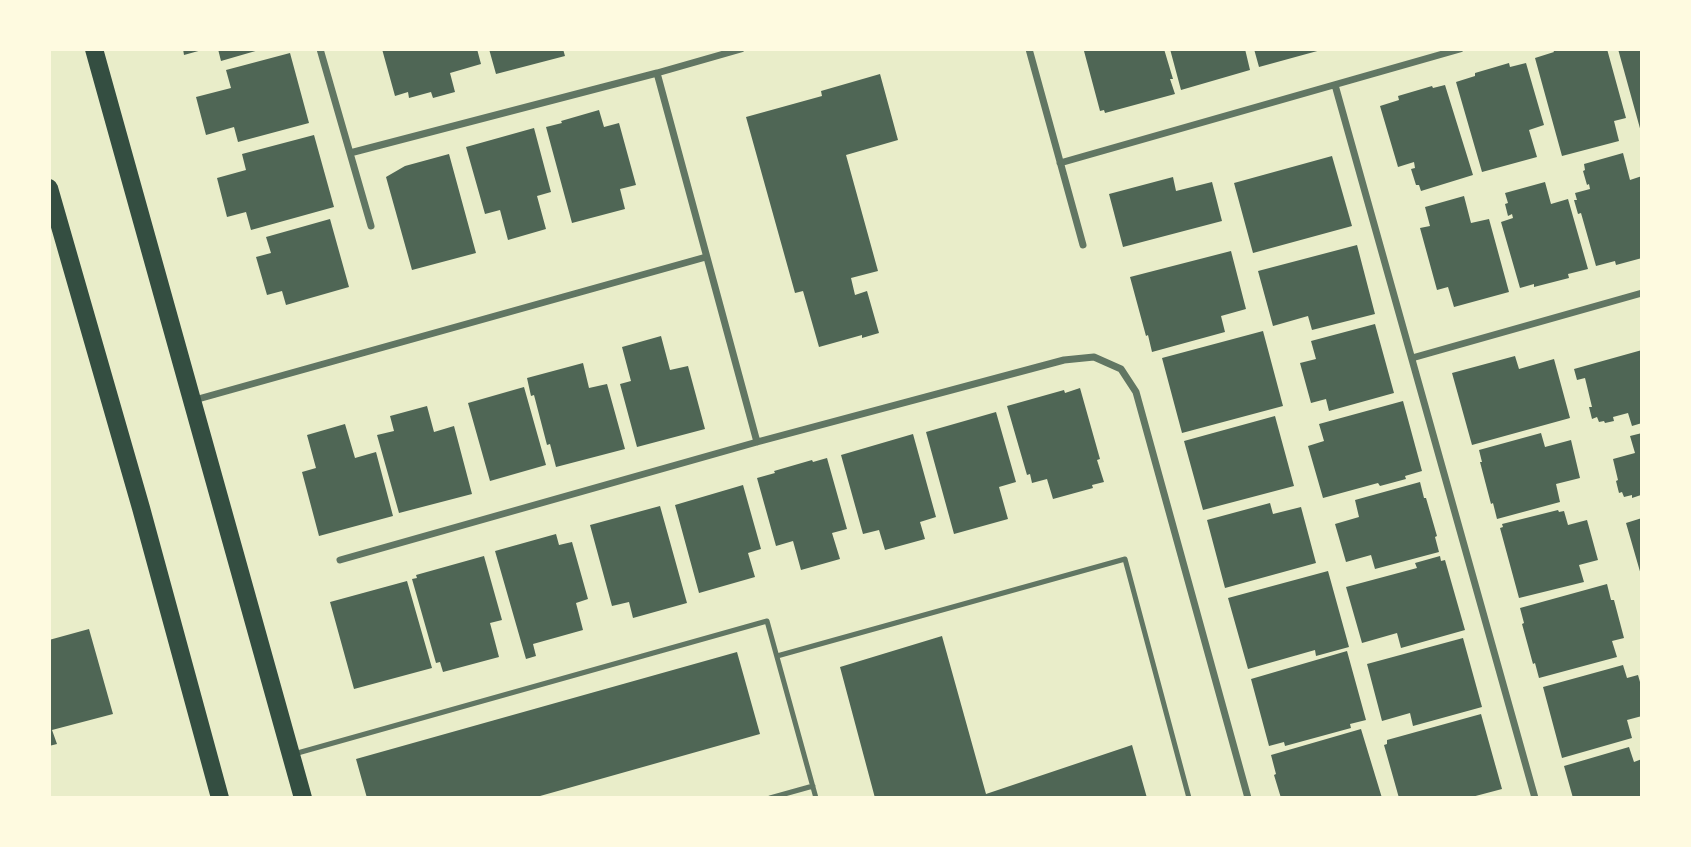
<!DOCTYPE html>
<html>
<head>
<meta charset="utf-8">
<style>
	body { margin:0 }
	#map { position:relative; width:1691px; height:847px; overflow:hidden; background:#e9edc9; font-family:"Source Sans 3",sans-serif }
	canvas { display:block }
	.frame { position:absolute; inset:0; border:51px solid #fefae0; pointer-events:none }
</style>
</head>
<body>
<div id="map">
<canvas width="1691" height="847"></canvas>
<div class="frame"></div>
</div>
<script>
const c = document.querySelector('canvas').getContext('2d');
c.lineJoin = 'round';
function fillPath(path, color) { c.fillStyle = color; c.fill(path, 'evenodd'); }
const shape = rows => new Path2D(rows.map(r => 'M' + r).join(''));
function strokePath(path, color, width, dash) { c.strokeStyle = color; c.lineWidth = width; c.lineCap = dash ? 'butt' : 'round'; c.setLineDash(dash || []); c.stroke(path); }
fillPath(shape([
	[183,49,202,49,202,50,184,55],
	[218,49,259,49,259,50,221,61],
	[382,49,477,49,481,64,450,73,455,92,433,98,431,92,409,98,408,92,395,96],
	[489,49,563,49,565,56,496,74],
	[1087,49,1164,49,1173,79,1170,79,1175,94,1105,113,1104,110,1100,111,1084,51],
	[1170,49,1245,49,1250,70,1181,90],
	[1254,49,1321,49,1321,50,1259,67],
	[1555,49,1607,49,1626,118,1614,121,1619,141,1562,156,1535,58,1554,52,1553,50],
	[1618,49,1642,49,1642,132,1641,132],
	[290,53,309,123,238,142,234,127,206,135,196,97,231,88,226,70],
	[1509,63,1510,67,1526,63,1544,125,1529,130,1537,157,1482,172,1456,82,1475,76,1475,73],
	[880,74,898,140,846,155,878,271,851,278,855,295,867,291,879,333,862,338,862,335,819,347,803,291,795,293,746,117,822,96,821,91],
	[1445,85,1473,175,1421,191,1419,185,1416,185,1411,169,1415,168,1414,162,1398,167,1380,106,1399,100,1398,96,1432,86,1433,88],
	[599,110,604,127,619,123,636,185,620,189,625,209,572,223,546,127,562,123,561,121],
	[534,128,551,192,537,196,546,229,508,240,500,210,485,214,466,147],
	[314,135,334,207,251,230,246,212,227,217,217,178,246,170,242,154],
	[1623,153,1630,180,1642,176,1642,258,1616,265,1615,261,1596,266,1581,213,1578,214,1574,200,1577,200,1575,193,1590,189,1589,184,1587,185,1583,171,1585,170,1584,164],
	[449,154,476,253,412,270,386,177,405,166],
	[1332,156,1352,226,1253,253,1234,183],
	[1173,177,1176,191,1212,182,1222,221,1123,247,1109,194],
	[1545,182,1551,204,1568,199,1588,269,1568,274,1569,278,1534,287,1534,284,1520,288,1501,222,1513,218,1512,214,1508,216,1505,204,1508,203,1505,193],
	[1464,196,1471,223,1489,219,1509,292,1454,307,1448,287,1437,290,1420,228,1430,226,1425,207],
	[330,219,349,287,286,305,282,291,267,295,256,257,271,253,266,237],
	[1357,245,1375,314,1312,330,1308,316,1273,326,1258,271],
	[1231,251,1246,309,1221,316,1225,332,1152,352,1148,335,1146,336,1130,277],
	[1375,324,1394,393,1329,411,1326,399,1311,403,1300,363,1316,359,1311,341],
	[1263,331,1283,406,1182,433,1162,358],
	[661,336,670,370,688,366,705,429,637,447,620,384,631,381,622,347],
	[1642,350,1642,423,1632,426,1628,413,1613,417,1614,421,1605,423,1604,421,1599,422,1597,417,1592,419,1589,407,1592,407,1585,378,1577,380,1574,369],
	[1515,356,1519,369,1554,359,1570,418,1472,445,1452,373],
	[583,363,589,388,607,384,625,449,556,467,550,444,547,445,534,395,531,396,527,378],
	[524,387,546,465,490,481,468,403],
	[1080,388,1100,459,1097,460,1104,482,1092,485,1093,488,1053,499,1047,479,1032,483,1030,474,1027,475,1007,406,1064,390,1065,393],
	[1403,401,1422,471,1405,476,1406,479,1380,486,1378,483,1323,498,1308,446,1324,441,1319,424],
	[427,406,434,432,454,426,472,494,399,513,377,435,394,431,390,416],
	[996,412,1016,482,999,487,1008,519,954,534,926,432],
	[1275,416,1294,486,1203,510,1184,441],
	[345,424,355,458,376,452,393,516,319,536,302,472,316,468,307,435],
	[1541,433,1545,447,1571,440,1580,478,1556,484,1560,502,1497,519,1493,503,1491,504,1480,462,1482,462,1479,450],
	[1642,433,1641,495,1632,498,1632,495,1624,497,1622,492,1619,493,1616,481,1618,480,1613,459,1635,453,1630,436],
	[913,434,936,517,920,522,925,539,885,550,879,530,863,534,841,455],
	[827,458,847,529,832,533,840,559,801,570,793,541,776,546,757,478,775,473,774,471,812,460,813,462],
	[1420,482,1424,498,1426,498,1437,536,1435,537,1439,552,1375,569,1371,555,1346,562,1335,524,1359,517,1355,500],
	[743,485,761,549,748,553,755,577,699,593,675,505],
	[1270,503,1273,514,1301,507,1316,563,1225,588,1207,520],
	[660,506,687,603,633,618,629,602,612,606,590,525],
	[1558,510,1559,512,1564,511,1568,525,1587,520,1598,560,1579,565,1584,582,1519,598,1500,528,1503,527,1502,524],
	[1642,518,1642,575,1641,575,1626,523],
	[556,534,559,545,572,542,588,599,576,603,583,630,533,644,536,656,526,659,495,551],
	[484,556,502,620,490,623,499,657,443,672,440,662,436,663,412,579,417,578,416,575],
	[1440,556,1441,561,1445,560,1465,630,1401,648,1397,633,1362,643,1346,587,1417,568,1415,563],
	[1328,571,1349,647,1316,656,1315,650,1248,669,1228,598],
	[407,581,432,668,354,689,330,602],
	[1607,584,1611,600,1614,600,1624,638,1612,641,1617,657,1539,678,1535,663,1533,664,1522,624,1524,623,1520,608],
	[89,629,113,714,52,730,57,744,49,746,49,640],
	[942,636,986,794,1132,745,1147,798,875,798,840,667],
	[1463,638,1482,707,1413,726,1410,713,1382,721,1367,664],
	[1347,651,1366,720,1350,724,1351,728,1285,746,1284,742,1269,746,1251,679],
	[737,652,760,734,533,798,367,798,356,759],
	[1623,665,1627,678,1638,675,1642,689,1642,716,1627,720,1632,738,1562,758,1543,687],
	[1481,714,1502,789,1468,798,1399,798,1384,745,1387,744,1387,740],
	[1361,729,1382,798,1281,798,1274,775,1276,774,1271,755],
	[1629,747,1634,762,1642,759,1642,798,1573,798,1564,766]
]), '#4f6655');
strokePath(shape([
	[777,656,1125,559,1189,798],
	[294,754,767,621,816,798],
	[770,798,813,786]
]), '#617663', 5);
strokePath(shape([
	[320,49,371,226],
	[1029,49,1083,245],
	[657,73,757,442],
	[1335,85,1535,798],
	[350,153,657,73,741,49],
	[1060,163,1460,49],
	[1412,358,1642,293],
	[191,401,706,257],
	[340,560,757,442,1064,360,1094,357,1121,369,1136,392,1248,798]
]), '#617663', 7);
strokePath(shape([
	[94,49,303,798],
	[49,188,141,508,220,798]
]), '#344e41', 18);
</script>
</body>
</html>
